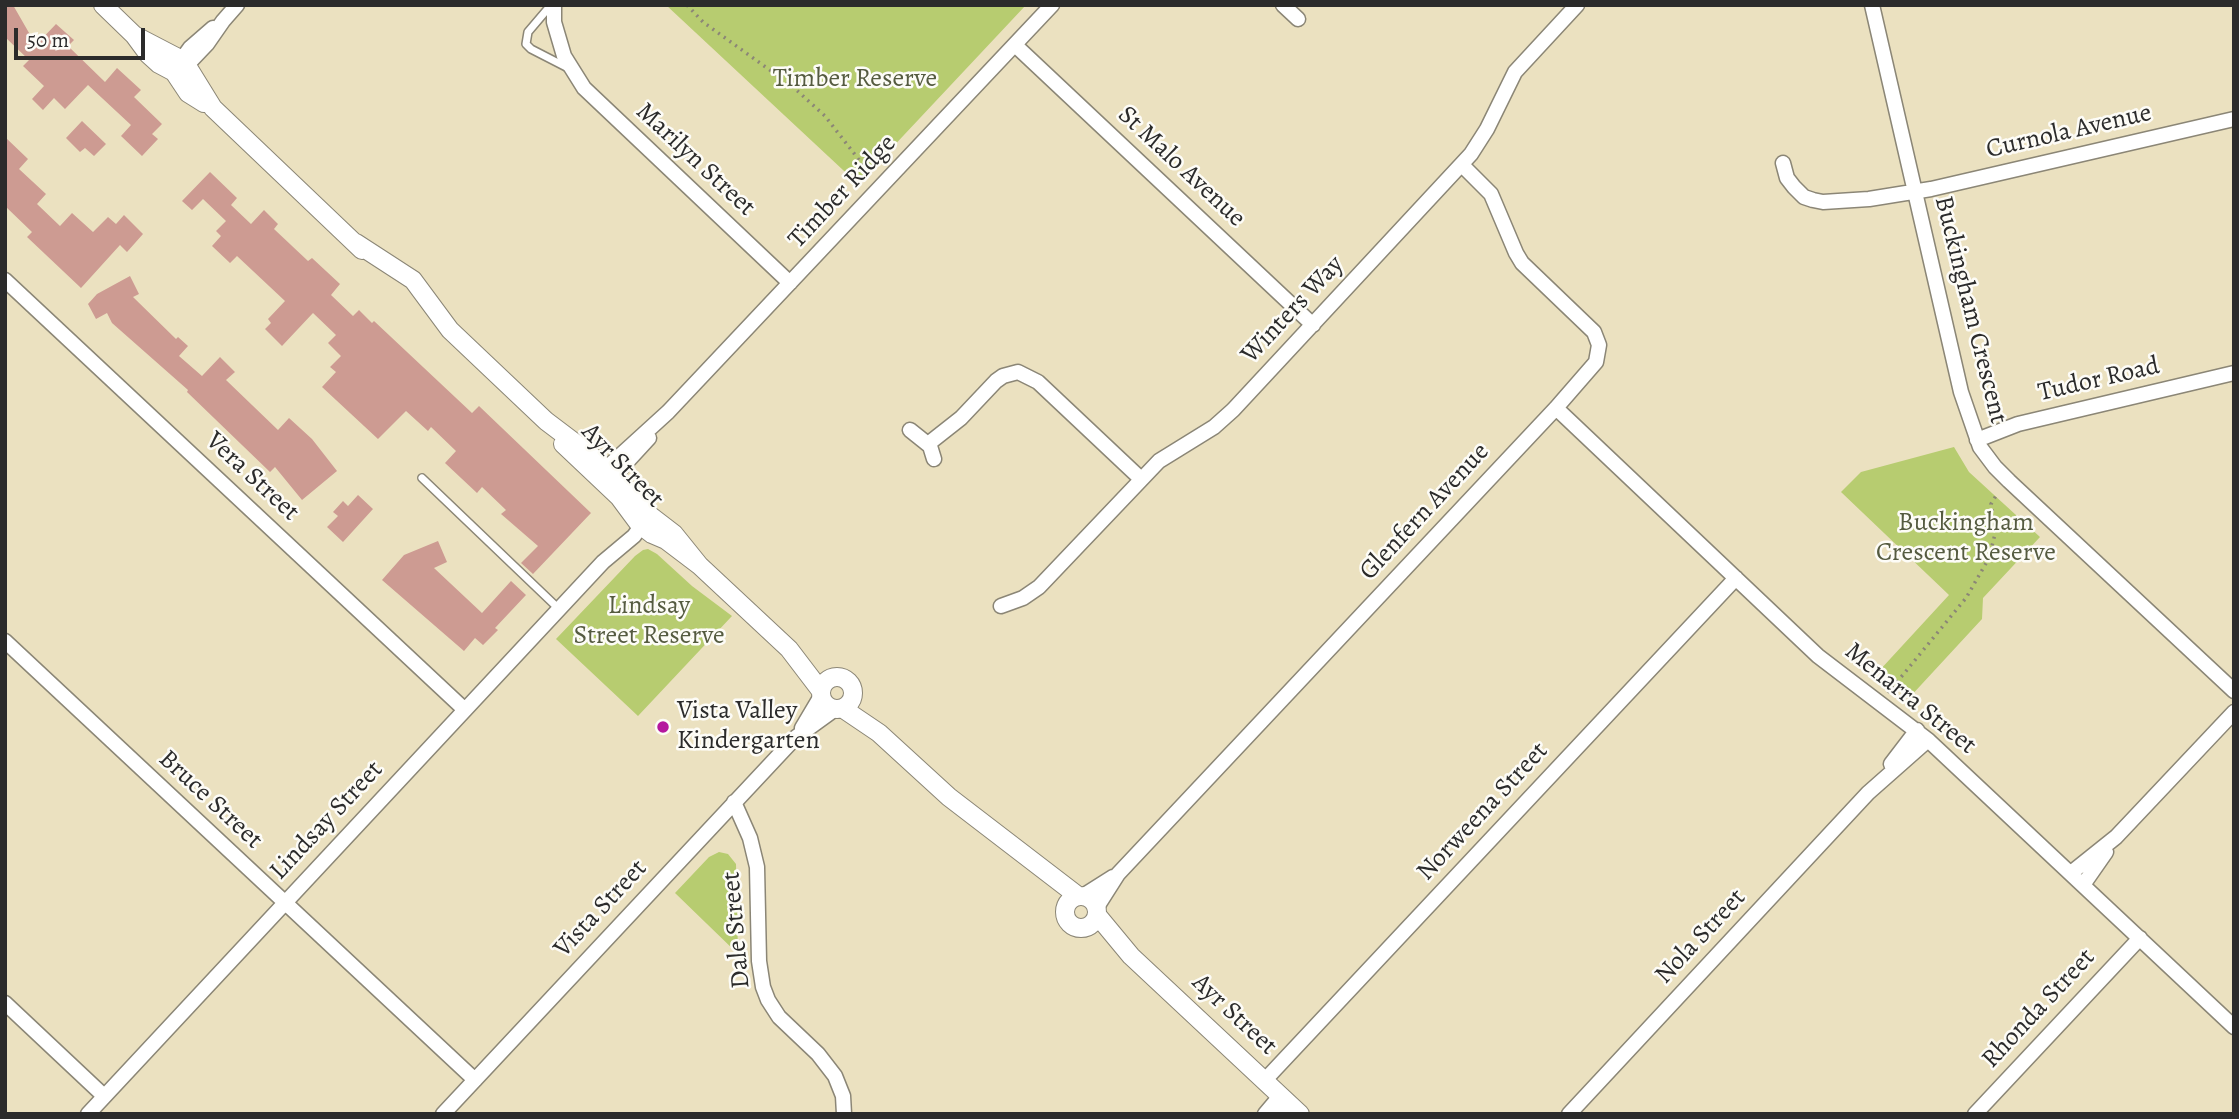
<!DOCTYPE html>
<html>
<head>
<meta charset="utf-8">
<style>
	body { margin:0 }
	#map { position:relative; width:2239px; height:1119px; overflow:hidden; background:#ebe1c0; font-family:Alegreya,serif }
	canvas { display:block }
	.frame { position:absolute; inset:0; border:7px solid #2b2b2b; pointer-events:none }
	.scale { position:absolute; left:14px; top:28px; width:131px; height:32px; box-sizing:border-box; border:4px solid #2b2b2b; border-top:0; padding-left:9px; font-size:21px; line-height:24px; white-space:nowrap; color:#2b2b2b; -webkit-text-stroke:5px #fdfcf7; paint-order:stroke }
</style>
</head>
<body>
<div id="map">
<canvas width="2239" height="1119"></canvas>
<div class="frame"></div>
<div class="scale">50 m</div>
</div>
<script>
const c = document.querySelector('canvas').getContext('2d');
c.lineJoin = 'round';
function fillPath(path, color) { c.fillStyle = color; c.fill(path, 'evenodd'); }
const shape = rows => new Path2D(rows.map(r => 'M' + r).join(''));
function strokePath(path, color, width, dash) { c.strokeStyle = color; c.lineWidth = width; c.lineCap = dash ? 'butt' : 'round'; c.setLineDash(dash || []); c.stroke(path); }
function write(font, color, halo, rows, align = 'center') {
  c.font = font + ' Alegreya,serif'; c.lineWidth = 5; c.setLineDash([]); c.textBaseline = 'middle'; c.strokeStyle = halo; c.fillStyle = color; for (const [text, x, y, turn = 0] of rows) {
    c.save(); c.translate(x, y); c.rotate((+turn || 0) * Math.PI / 180); c.textAlign = isNaN(turn) ? turn : align; if (halo) c.strokeText(text, 0, 0); c.fillText(text, 0, 0); c.restore();
  }
}
fillPath(shape([
	[666,5,1026,5,858,184],
	[1954,447,1969,472,2040,537,1983,598,1982,619,1909,698,1879,671,1949,595,1841,492,1861,472],
	[648,549,657,554,692,586,732,616,638,716,556,639,635,556,643,550],
	[719,852,728,854,736,864,738,954,675,893,709,857]
]), '#b7cc70');
fillPath(shape([
	[5,5,13,5,36,45,56,24,74,40,68,46,105,82,117,68,141,90,134,97,162,124,152,134,158,139,142,156,121,136,131,125,88,85,65,109,54,98,43,110,32,99,44,86,23,66,29,60,5,37],
	[82,121,106,144,94,156,85,148,80,152,66,138],
	[5,137,28,159,19,169,46,194,37,204,60,226,72,213,93,232,108,217,116,224,124,215,143,234,127,252,120,245,81,288,27,237,32,232,5,206],
	[210,172,237,198,231,205,251,224,264,210,278,224,274,229,308,261,312,258,340,284,331,295,353,316,359,310,372,323,374,321,472,413,479,406,591,513,533,574,521,563,538,546,501,514,506,510,482,487,477,493,445,463,456,451,431,427,428,431,406,411,378,439,322,387,336,372,330,367,341,356,328,343,336,335,313,313,282,346,265,329,271,323,268,319,285,301,237,256,230,263,212,246,221,236,216,231,226,221,203,199,192,210,182,201],
	[130,276,139,294,133,297,176,339,178,337,188,346,179,356,202,376,220,357,235,372,226,380,278,430,289,418,312,439,337,471,302,500,275,467,270,472,187,392,188,390,112,323,107,313,96,319,88,304,97,294],
	[358,495,373,509,343,542,327,527,338,516,333,512,343,501,348,506],
	[438,541,447,562,434,568,482,613,511,581,526,595,495,628,498,630,483,645,475,638,464,651,382,580,404,555]
]), '#cd9b92');
const service = shape([
	[551,5,528,32,526,44,531,49,570,69],
	[422,478,559,609]
]);
const minor = shape([
	[554,5,554,22,564,56,584,88,790,283],
	[1283,5,1298,19],
	[1872,5,1961,392,1980,447,1995,467,2009,481,2234,691],
	[1015,45,1313,325],
	[177,66,190,48,213,28],
	[180,68,187,65,207,44,223,21,237,5],
	[1783,163,1787,178,1794,187,1804,197,1813,200,1823,202,1869,199,1931,189,2234,119],
	[5,280,465,710],
	[1556,408,1818,656,1928,740,2234,1027],
	[910,430,930,446,934,459],
	[1977,440,2018,424,2234,373],
	[928,444,961,418,996,381,1003,376,1018,372,1038,382,1141,479],
	[603,479,612,463,668,412,1052,5],
	[606,480,614,476,649,438],
	[1001,606,1023,598,1039,587,1159,461,1214,427,1233,410,1471,154,1487,129,1515,72,1577,5],
	[5,641,475,1080],
	[802,728,821,696],
	[1891,764,1917,730],
	[734,802,750,838,757,867,759,961,763,987,768,1000,779,1017,818,1054,835,1076,843,1096,844,1114],
	[2071,873,2116,837,2234,712],
	[2083,885,2106,852],
	[1083,896,1113,877],
	[1097,907,1118,874,1556,408,1596,362,1599,345,1594,332,1522,263,1516,253,1491,194,1462,165],
	[5,1003,104,1096],
	[1265,1080,1736,578],
	[88,1114,603,562,634,536,647,518],
	[443,1114,795,738,835,709],
	[1265,1114,1281,1095],
	[1278,1114,1289,1103],
	[1569,1114,1868,793,1928,740],
	[1975,1114,2140,938]
]);
const tertiary = shape([
	[103,5,134,35,148,54,159,64,174,72,188,93,204,103],
	[134,35,184,61,213,108,362,250],
	[356,243,413,280,450,330,546,421,587,452,612,474,648,514,674,534,699,565],
	[563,444,619,497,639,524,652,534,666,540,699,565,789,649,821,691],
	'821 693a16 16 0 1 1 32 0a16 16 0 1 1-32 0Z',
	[842,708,879,733,949,797,1078,896],
	'1065 912a16 16 0 1 1 32 0a16 16 0 1 1-32 0Z',
	[1097,915,1131,956,1300,1114]
]);
strokePath(service, '#8b8676', 10);
strokePath(minor, '#8b8676', 17);
strokePath(tertiary, '#8b8676', 20);
strokePath(shape([
	[687,5,703,22,792,86,825,116,870,174],
	[1888,693,1966,598,1989,558,1996,530,1991,504,1997,494]
]), '#8b8676', 3.5, [2, 5]);
strokePath(service, '#fff', 7);
strokePath(minor, '#fff', 14);
strokePath(tertiary, '#fff', 18);
for (const [x, y, r, color] of [
	[663,727,7,"#b5179e"]
]) { const dot = new Path2D(); dot.arc(x, y, r, 0, 2 * Math.PI); c.fillStyle = color; c.fill(dot); strokePath(dot, '#fdfcf7', 2.5); }
write('26px', '#555b40', '#fdfcf7', [
	["Timber Reserve",855,80],
	["Buckingham",1966,524],
	["Crescent Reserve",1966,554],
	["Lindsay",649,607],
	["Street Reserve",649,637]
]);
write('26px', '#2b2b2b', '#fdfcf7', [
	["Curnola Avenue",2069,132,-13],
	["Marilyn Street",695,160,43],
	["St Malo Avenue",1181,167,43],
	["Timber Ridge",843,192,-47],
	["Winters Way",1293,310,-47],
	["Buckingham Crescent",1970,310,76],
	["Tudor Road",2099,380,-13],
	["Ayr Street",622,466,46],
	["Vera Street",252,477,43],
	["Glenfern Avenue",1425,512,-47],
	["Menarra Street",1910,699,39],
	["Bruce Street",210,800,43],
	["Norweena Street",1483,812,-47],
	["Lindsay Street",327,821,-47],
	["Vista Street",601,909,-47],
	["Dale Street",737,930,-95],
	["Nola Street",1701,937,-47],
	["Rhonda Street",2039,1009,-47],
	["Ayr Street",1234,1015,43]
]);
write('26px', '#2b2b2b', '#fdfcf7', [
	["Vista Valley",677,712],
	["Kindergarten",677,742]
], 'left');
</script>
</body>
</html>
